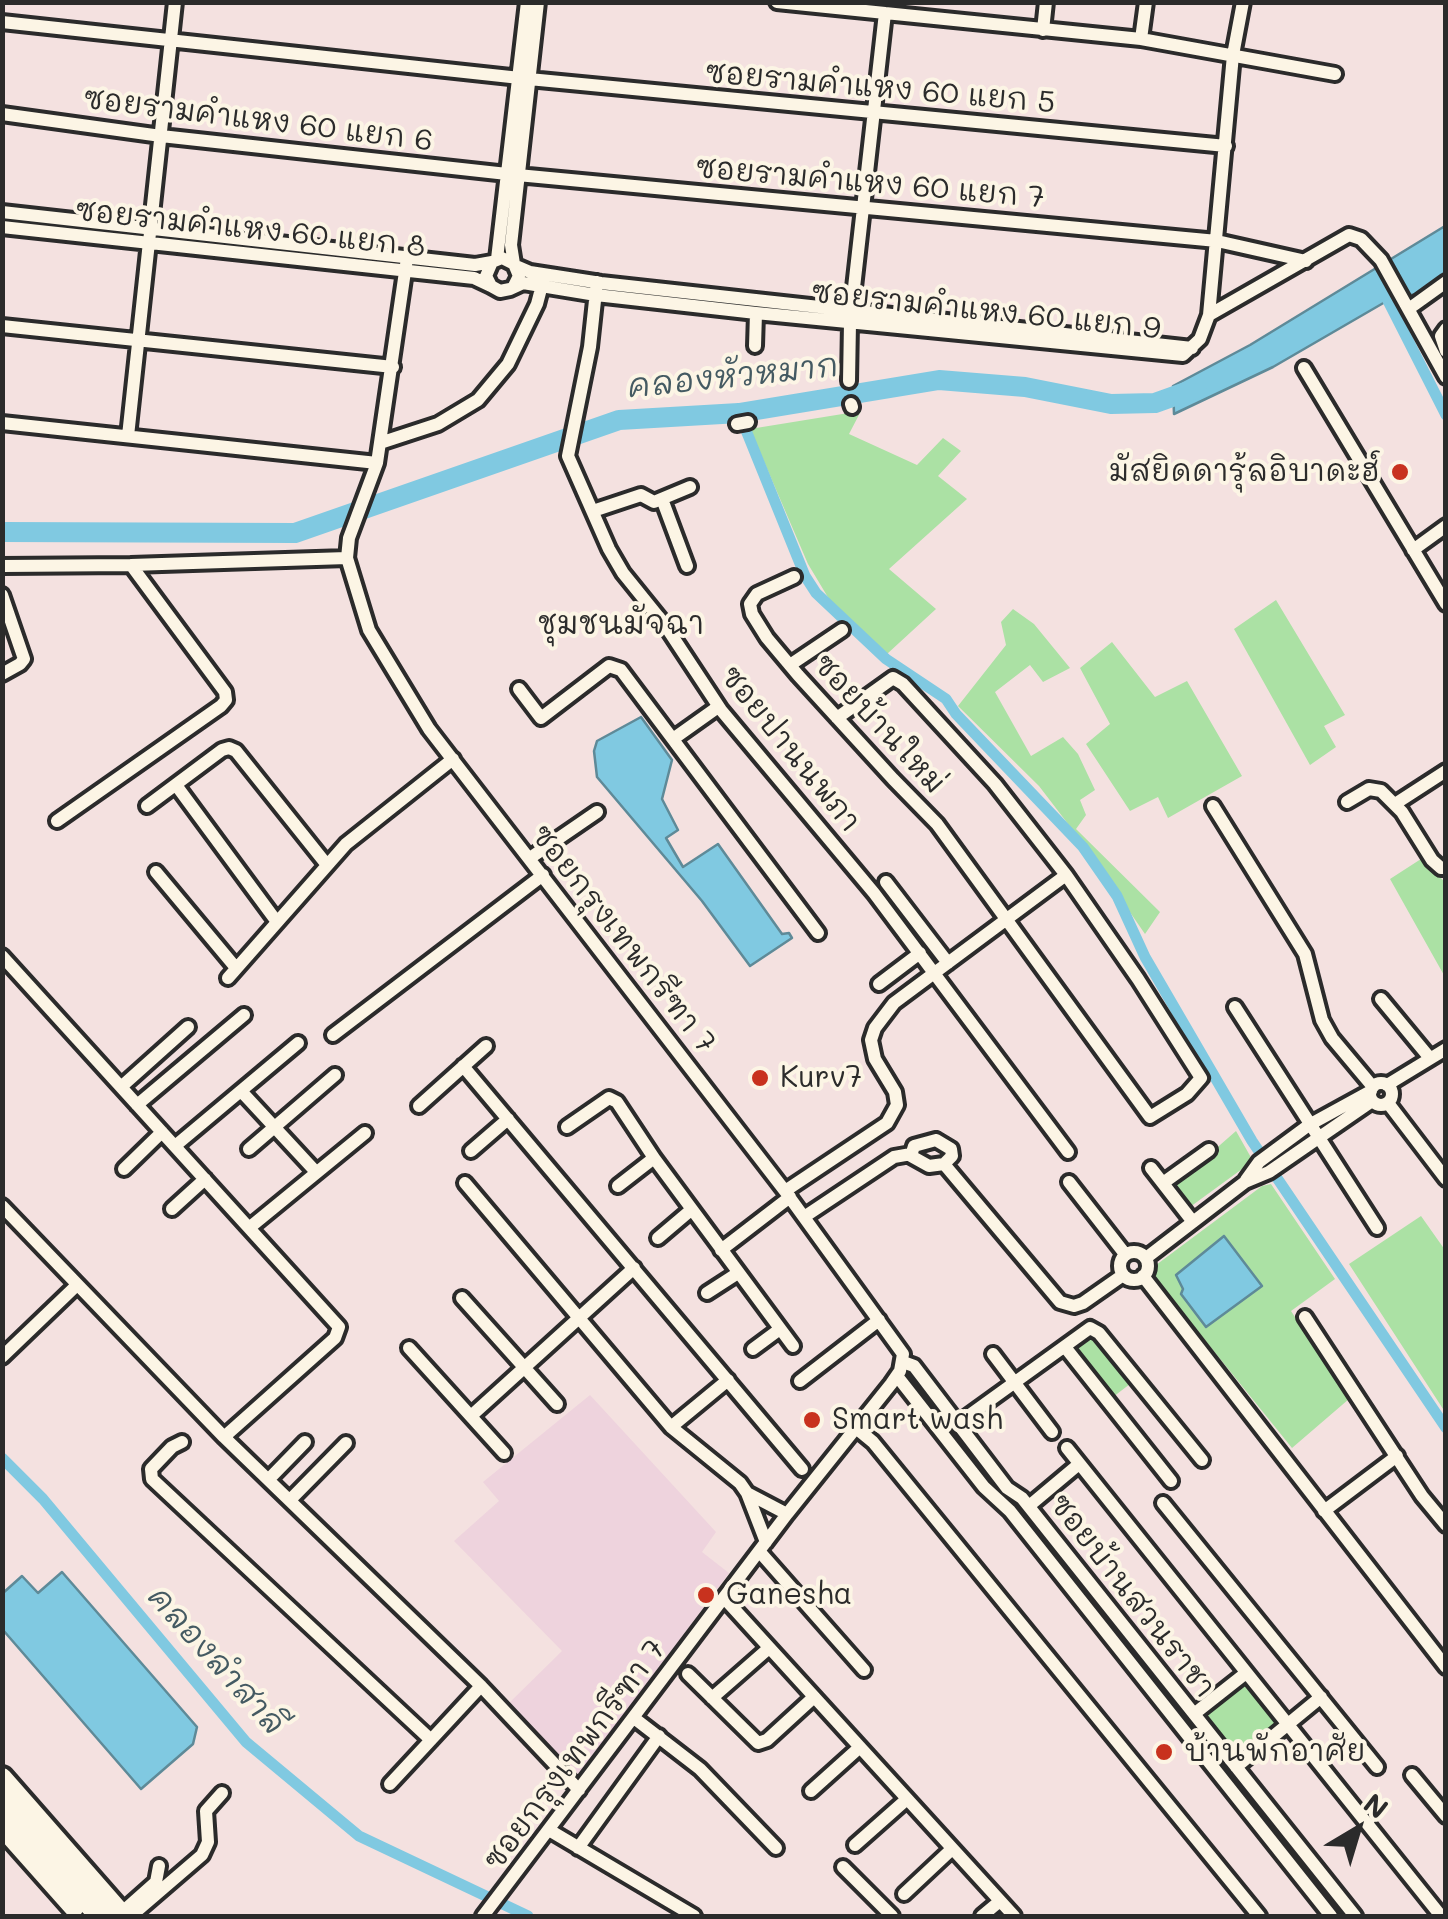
<!DOCTYPE html>
<html>
<head>
<meta charset="utf-8">
<style>
	body { margin:0 }
	#map { position:relative; width:1448px; height:1919px; overflow:hidden; background:#f4e1e0; font-family:Mali,sans-serif }
	canvas { display:block }
	.frame { position:absolute; inset:0; border:5px solid #2b2b2b; pointer-events:none }
	.north { position:absolute; left:1308px; top:1779px; width:100px; height:100px; -webkit-text-stroke:8px #fcf5e5; paint-order:stroke; rotate:38deg; font-size:28px; font-weight:700; line-height:40px; text-align:center; color:#2b2b2b }
	.north::after { content:''; display:block; margin:auto; width:35px; height:45px; background:#2b2b2b; clip-path:polygon(50% 0,100% 100%,50% 72%,0 100%) }
</style>
</head>
<body>
<div id="map">
<canvas width="1448" height="1919"></canvas>
<div class="frame"></div>
<div class="north">N</div>
</div>
<script>
const c = document.querySelector('canvas').getContext('2d');
c.lineJoin = 'round';
function fillPath(path, color) { c.fillStyle = color; c.fill(path, 'evenodd'); }
const shape = rows => new Path2D(rows.map(r => 'M' + r).join(''));
function strokePath(path, color, width, dash) { c.strokeStyle = color; c.lineWidth = width; c.lineCap = dash ? 'butt' : 'round'; c.setLineDash(dash || []); c.stroke(path); }
function write(font, color, halo, rows, align = 'center') {
  c.font = font + ' Mali,"Playpen Sans Thai",sans-serif'; c.lineWidth = 8; c.setLineDash([]); c.textBaseline = 'middle'; c.strokeStyle = halo; c.fillStyle = color; for (const [text, x, y, turn = 0] of rows) {
    c.save(); c.translate(x, y); c.rotate((+turn || 0) * Math.PI / 180); c.textAlign = isNaN(turn) ? turn : align; if (halo) c.strokeText(text, 0, 0); c.fillText(text, 0, 0); c.restore();
  }
}
fillPath(shape([
	[590,1395,716,1532,702,1552,729,1573,578,1777,504,1708,562,1651,454,1541,499,1501,483,1482]
]), '#eed3dd');
fillPath(shape([
	[861,411,849,434,917,465,943,438,961,451,938,476,967,499,889,569,936,609,887,654,832,604,808,564,750,429],
	[1276,600,1345,715,1324,726,1336,747,1310,765,1234,629],
	[1013,609,1034,624,1070,668,1043,682,1030,665,995,692,1031,756,1063,737,1078,754,1095,790,1080,800,1086,815,1076,829,1160,912,1145,934,1078,837,1039,786,958,706,1006,645,1001,622],
	[1112,642,1155,697,1187,681,1242,776,1168,818,1158,797,1130,811,1086,744,1110,724,1080,668],
	[1421,859,1445,882,1445,977,1390,879],
	[1236,1131,1253,1161,1190,1207,1172,1187],
	[1271,1184,1335,1279,1291,1311,1349,1399,1292,1448,1154,1277,1156,1265,1262,1186],
	[1421,1216,1445,1250,1445,1412,1349,1264],
	[1093,1336,1130,1384,1113,1397,1077,1348],
	[1245,1681,1279,1724,1237,1758,1203,1715]
]), '#abe1a4');
const water = shape([
	[1445,226,1445,274,1417,294,1392,298,1273,367,1174,414,1173,386,1250,345,1445,226],
	[641,717,672,760,662,799,678,830,666,838,683,867,718,844,782,934,789,933,792,938,750,966,702,901,597,777,594,751,597,741,641,717],
	[1224,1236,1262,1286,1206,1327,1181,1294,1183,1289,1176,1275,1224,1236],
	[62,1572,197,1727,193,1744,141,1789,3,1630,3,1593,22,1576,38,1593,62,1572]
]);
fillPath(water, '#80c9e1');
strokePath(water, '#5e8a98', 2.5);
strokePath(shape([
	[1382,289,1446,415],
	[739,413,805,576,816,593,886,659,946,699,956,714,1083,847,1117,896,1145,957,1252,1141,1446,1428],
	[2,1458,43,1499,246,1742,359,1836,528,1916]
]), '#80c9e1', 11);
strokePath(shape([
	[2,532,295,533,619,420,739,413,939,380,1025,387,1111,404,1155,403,1197,388]
]), '#80c9e1', 20);
const minor = shape([
	[777,2,1141,39,1335,74],
	[2,22,529,79,1226,146],
	[1043,30,1046,2],
	[1141,39,1146,2],
	[2,114,161,136,507,174,1217,241,1306,261],
	[2,212,475,265,492,262],
	[2,227,474,278,491,286],
	[407,258,377,463,349,538,347,558,369,630,429,729,785,1191,903,1354,900,1371,891,1384,787,1514,483,1916],
	[497,259,527,2],
	[514,264,511,245,538,2],
	[516,266,530,272,601,283,1192,348],
	[597,282,590,347,568,456,609,549,623,573,665,625,721,710,874,893,1068,1152],
	[514,286,519,276,514,264,502,258,492,262,486,276,491,286,500,291,510,289,523,283,596,295,756,313,1183,355,1200,339,1209,315,1233,55,1243,2],
	[1410,308,1446,282],
	[1209,315,1349,235,1361,239,1381,260,1446,377],
	[2,326,393,367],
	[1446,329,1441,336,1446,351],
	[755,346,756,313],
	[1304,368,1446,604],
	[849,381,850,323,885,13],
	[851,404,852,407],
	[2,423,377,463],
	[737,424,748,422],
	[128,436,175,2],
	[380,443,438,424,478,400,508,364,537,304,542,285],
	[662,499,687,566],
	[593,511,641,495,654,502,690,487],
	[1413,550,1446,526],
	[131,565,347,558],
	[2,566,131,565,225,692,226,700,221,706,57,821],
	[794,577,757,594,750,604,752,614,767,638,798,675,893,779,937,824,1150,1117,1187,1094,1201,1078,1138,979,1066,875,995,784,903,684,893,678,837,718],
	[2,595,24,659,20,664,2,674],
	[790,665,842,630],
	[519,689,541,718,609,666,621,670,818,933],
	[673,739,718,707],
	[176,785,277,922],
	[1347,802,1369,789,1381,791,1402,812,1432,860,1441,868,1446,868],
	[1395,804,1446,771],
	[147,806,222,750,229,748,236,751,327,865],
	[1213,806,1305,954,1322,1020,1332,1038,1373,1087],
	[530,858,597,812],
	[156,872,236,968],
	[886,882,948,963],
	[2,956,339,1327,335,1338,224,1437],
	[228,978,346,844,453,759],
	[879,984,920,953],
	[1381,999,1429,1057],
	[1235,1007,1377,1228],
	[333,1035,543,875],
	[463,1066,802,1469],
	'1370 1094a11 11 0 1 1 22 0a11 11 0 1 1-22 0Z',
	[1387,1085,1446,1049],
	[121,1087,188,1027],
	[241,1091,316,1172],
	[1388,1103,1446,1179],
	[137,1105,244,1015],
	[419,1106,486,1046],
	[567,1127,609,1098,617,1102,654,1158,793,1346],
	[936,1140,951,1149,952,1156,944,1164,929,1166,911,1156,914,1146,936,1140],
	[175,1146,298,1043],
	[249,1149,335,1075],
	[471,1151,508,1119],
	[944,1164,1060,1302,1074,1306,1083,1303,1123,1275],
	[1151,1168,1193,1222],
	[124,1169,162,1132],
	[1246,1180,1259,1162,1309,1125,1371,1091],
	[1069,1182,1125,1254],
	[465,1183,671,1427,740,1483,747,1493,766,1542],
	[1163,1183,1209,1150],
	[618,1186,654,1158],
	[785,1191,887,1123,897,1105,895,1092,875,1059,871,1040,875,1028,894,1003,1066,875],
	[2,1206,224,1437,481,1686,579,1790],
	[172,1209,205,1179],
	[804,1217,894,1157,911,1154],
	[249,1228,365,1133],
	[658,1238,691,1210],
	[721,1250,790,1197],
	'1120 1266a14 14 0 1 1 28 0a14 14 0 1 1-28 0Z',
	[1146,1258,1245,1182,1269,1172,1372,1101],
	[1143,1276,1446,1667],
	[707,1293,738,1273],
	[462,1298,557,1404],
	[1305,1317,1422,1496,1446,1525],
	[1065,1347,1171,1481],
	[409,1348,504,1453],
	[753,1349,780,1329],
	[993,1354,1052,1432],
	[2,1357,77,1285],
	[903,1362,914,1366,1007,1488,1022,1498,1355,1916],
	[897,1376,984,1487,1010,1511,1331,1916],
	[800,1381,879,1320],
	[471,1416,634,1268],
	[957,1424,1090,1328,1099,1333,1202,1460],
	[671,1427,728,1380],
	[856,1428,873,1442,1259,1916],
	[182,1442,172,1447,151,1469,152,1479,431,1740],
	[1067,1448,1441,1916],
	[269,1479,305,1442],
	[747,1493,787,1514],
	[290,1500,346,1443],
	[1163,1503,1377,1767],
	[1029,1506,1079,1464],
	[1324,1511,1397,1456],
	[759,1551,864,1670],
	[725,1599,1014,1916],
	[688,1674,758,1743,767,1740,814,1697],
	[712,1698,769,1648],
	[1194,1714,1246,1673],
	[634,1718,700,1769,776,1848],
	[1236,1767,1321,1697],
	[1412,1775,1446,1816],
	[390,1784,481,1686],
	[811,1791,860,1747],
	[549,1830,694,1916],
	[855,1845,907,1799],
	[578,1848,659,1736],
	[843,1867,892,1916],
	[904,1894,952,1849],
	[120,1914,156,1882,159,1866],
	[131,1916,202,1855,208,1842,206,1811,222,1793],
	[982,1916,1000,1901]
]);
const primary = shape([
	[2,1778,123,1916],
	[2,1803,99,1916],
	[2,1826,74,1907]
]);
strokePath(minor, '#2b2b2b', 20);
strokePath(primary, '#2b2b2b', 28);
strokePath(minor, '#fcf5e5', 12);
strokePath(primary, '#fcf5e5', 20);
for (const [x, y, r, color] of [
	[1400,472,10,"#c8321e"],
	[760,1078,10,"#c8321e"],
	[812,1420,10,"#c8321e"],
	[706,1595,10,"#c8321e"],
	[1164,1752,10,"#c8321e"]
]) { const dot = new Path2D(); dot.arc(x, y, r, 0, 2 * Math.PI); c.fillStyle = color; c.fill(dot); strokePath(dot, '#fcf5e5', 4); }
write('30px', '#2b2b2b', '#fcf5e5', [
	["ซอยรามคำแหง 60 แยก 5",880,88,5],
	["ซอยรามคำแหง 60 แยก 6",258,120,7],
	["ซอยรามคำแหง 60 แยก 7",870,183,5],
	["ซอยรามคำแหง 60 แยก 8",250,229,6],
	["ซอยรามคำแหง 60 แยก 9",986,311,6],
	["ซอยบ้านใหม่",879,724,47],
	["ซอยปานนพภา",790,749,51],
	["ซอยกรุงเทพกรีฑา 7",623,939,52],
	["ซอยบ้านสวนราชา",1132,1596,52],
	["ซอยกรุงเทพกรีฑา 7",575,1755,-53]
]);
write('30px', '#2b2b2b', '#fcf5e5', [
	["มัสยิดดารุ้ลอิบาดะฮ์",1380,472,"right"],
	["Kurv7",780,1078],
	["Smart wash",832,1420],
	["Ganesha",726,1595],
	["บ้านพักอาศัย",1184,1752]
], 'left');
write('italic 32px', '#445a62', '#fcf5e5', [
	["คลองหัวหมาก",733,377,-6],
	["คลองลำสาลี",216,1661,48]
]);
write('32px', '#2b2b2b', '#fcf5e5', [
	["ชุมชนมัจฉา",621,624]
]);
</script>
</body>
</html>
